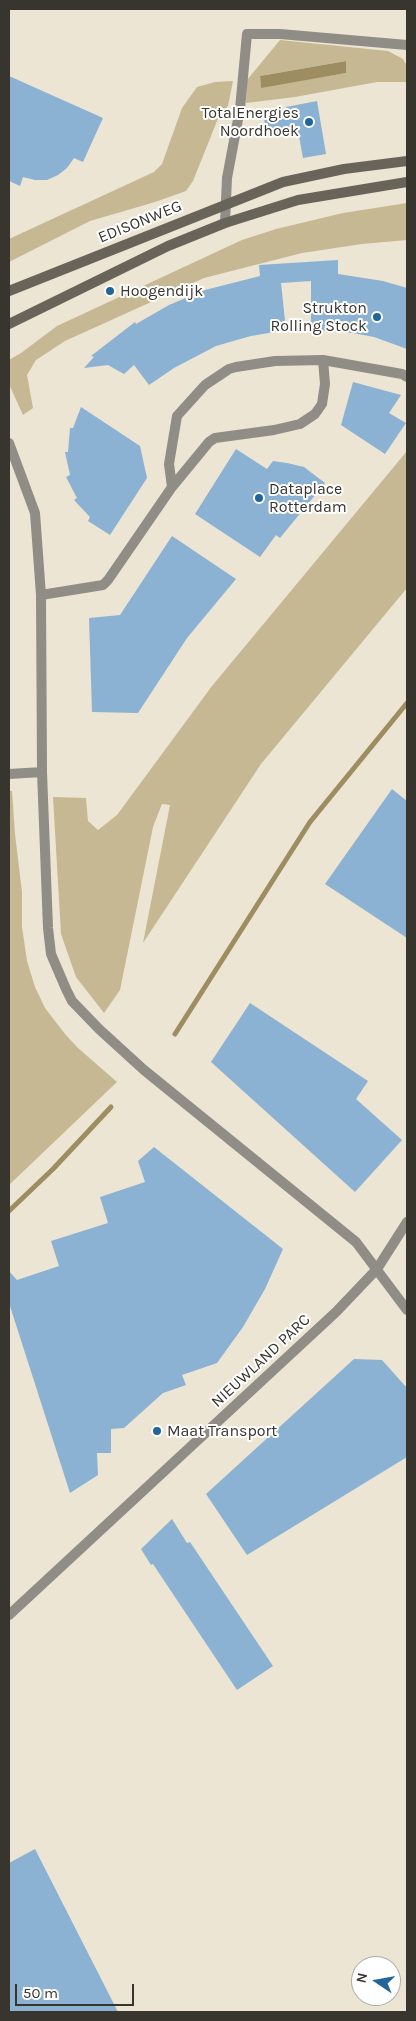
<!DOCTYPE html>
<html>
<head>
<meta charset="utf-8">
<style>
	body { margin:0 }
	#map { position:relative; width:416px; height:2021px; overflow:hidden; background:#ece5d3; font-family:Karla,sans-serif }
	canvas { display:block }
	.frame { position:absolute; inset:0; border:10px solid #37352e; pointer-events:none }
	.north { position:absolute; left:351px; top:1956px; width:50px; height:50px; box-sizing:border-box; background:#fff; border:1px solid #afaeab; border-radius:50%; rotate:282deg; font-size:14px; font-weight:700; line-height:20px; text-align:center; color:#37352e }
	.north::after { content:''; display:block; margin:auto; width:18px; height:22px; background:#21659a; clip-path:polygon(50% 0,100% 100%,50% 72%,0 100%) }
	.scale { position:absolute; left:15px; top:1984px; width:119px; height:22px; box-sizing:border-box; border:2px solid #37352e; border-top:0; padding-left:6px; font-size:15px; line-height:18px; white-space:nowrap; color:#37352e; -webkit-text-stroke:4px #fff; paint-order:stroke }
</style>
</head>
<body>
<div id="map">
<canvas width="416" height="2021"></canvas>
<div class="frame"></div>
<div class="north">N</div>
<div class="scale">50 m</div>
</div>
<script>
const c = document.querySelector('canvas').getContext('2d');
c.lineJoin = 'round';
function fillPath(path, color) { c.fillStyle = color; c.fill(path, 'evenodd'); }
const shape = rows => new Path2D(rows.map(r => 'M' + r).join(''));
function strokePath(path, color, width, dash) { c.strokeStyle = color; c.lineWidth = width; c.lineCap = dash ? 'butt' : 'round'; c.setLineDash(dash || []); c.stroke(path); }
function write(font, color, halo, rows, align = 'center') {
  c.font = font + ' Karla,sans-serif'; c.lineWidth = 4; c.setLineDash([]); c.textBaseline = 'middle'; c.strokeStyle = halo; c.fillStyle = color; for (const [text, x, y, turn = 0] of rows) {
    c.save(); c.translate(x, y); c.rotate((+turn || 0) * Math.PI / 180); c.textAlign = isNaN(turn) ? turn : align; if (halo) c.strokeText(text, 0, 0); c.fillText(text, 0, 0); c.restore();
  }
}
fillPath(shape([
	[280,40,388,51,403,59,407,66,407,82,377,82,295,97,246,103,247,80],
	[346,61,346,73,261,87,260,76],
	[233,81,228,106,219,116,193,181,186,191,155,202,90,221,9,262,9,239,154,172,162,164,182,108,197,87,215,82],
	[407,203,407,240,362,244,302,253,204,278,65,341,36,360,27,375,33,408,23,415,9,384,9,360,21,353,57,326,242,240,276,229,343,213],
	[407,451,407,588,261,764,143,943,170,805,162,804,153,827,120,990,104,1013,76,977,61,934,53,797,86,798,88,821,98,830,117,815,212,686],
	[9,791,12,791,15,834,22,892,22,927,27,961,35,987,45,1008,65,1034,78,1048,117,1082,9,1185]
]), '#c6b892');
fillPath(shape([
	[346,61,346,73,261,88,260,76]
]), '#9d8d61');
strokePath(shape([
	[175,1034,310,822,407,703],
	[9,1211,53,1169,111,1107]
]), '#9d8d61', 5);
fillPath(shape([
	[9,76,103,118,83,162,74,158,67,168,58,175,47,180,35,180,23,177,20,186,9,181],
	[317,101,326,154,303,158,298,131,267,136,263,113,286,109,286,107],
	[338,260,338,274,383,281,407,288,407,349,374,337,353,333,311,329,311,281,281,283,286,330,251,336,216,346,174,368,149,385,134,365,124,374,108,365,84,368,94,357,91,356,135,322,136,324,169,305,205,290,260,276,259,265],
	[353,382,401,395,389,413,406,423,385,454,341,425],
	[81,407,140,446,147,478,110,535,88,521,90,517,74,500,77,498,66,477,70,475,65,452,68,452,70,428,73,428],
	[236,449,267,469,273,461,287,463,304,467,325,483,280,538,276,535,260,557,195,514],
	[172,536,236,579,187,638,138,713,92,712,89,618,120,615],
	[392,789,407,801,407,938,325,884],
	[250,1003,368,1081,356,1099,402,1140,355,1192,211,1062],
	[154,1147,283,1249,265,1289,243,1327,217,1363,182,1375,186,1385,163,1393,124,1428,111,1429,111,1453,97,1453,98,1475,70,1493,9,1303,9,1271,17,1280,59,1266,51,1241,108,1223,100,1197,145,1182,138,1161],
	[354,1359,382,1360,407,1388,407,1457,247,1555,206,1494],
	[172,1519,187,1543,190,1542,273,1666,237,1690,153,1564,151,1565,141,1549],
	[35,1849,118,2012,9,2012,9,1863]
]), '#8bb1d3');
strokePath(shape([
	[225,223,227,178,240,109,247,34,280,34,407,45],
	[323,360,402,374,407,377],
	[9,443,35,513,41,595,42,772,48,928,51,954,66,989,72,1001,99,1029,144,1070,356,1242,407,1310],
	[41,595,103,585,108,580,172,487,209,442,215,438,274,430,300,424,315,414,322,404,325,384,323,360,275,361,236,367,229,369,205,385,177,416,169,464,172,487],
	[9,774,42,772],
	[9,1615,336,1312,377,1269,407,1222]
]), '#908d86', 10);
strokePath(shape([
	[9,291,283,182,344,169,407,161],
	[9,324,168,246,225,223,298,200,407,182]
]), '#686459', 10);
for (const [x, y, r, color] of [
	[309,122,5,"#21659a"],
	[110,291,5,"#21659a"],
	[377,317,5,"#21659a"],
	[259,498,5,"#21659a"],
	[157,1431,5,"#21659a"]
]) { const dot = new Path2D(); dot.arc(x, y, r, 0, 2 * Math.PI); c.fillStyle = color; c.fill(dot); strokePath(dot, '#fff', 2); }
write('16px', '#37352e', '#fff', [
	["TotalEnergies",299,113,"right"],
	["Noordhoek",299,131,"right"],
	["Hoogendijk",120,291],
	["Strukton",367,308,"right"],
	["Rolling Stock",367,326,"right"],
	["Dataplace",269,489],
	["Rotterdam",269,507],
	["Maat Transport",167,1431]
], 'left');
write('16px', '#37352e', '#fff', [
	["EDISONWEG",140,222,-22],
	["NIEUWLAND PARC",261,1361,-43]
]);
</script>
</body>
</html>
